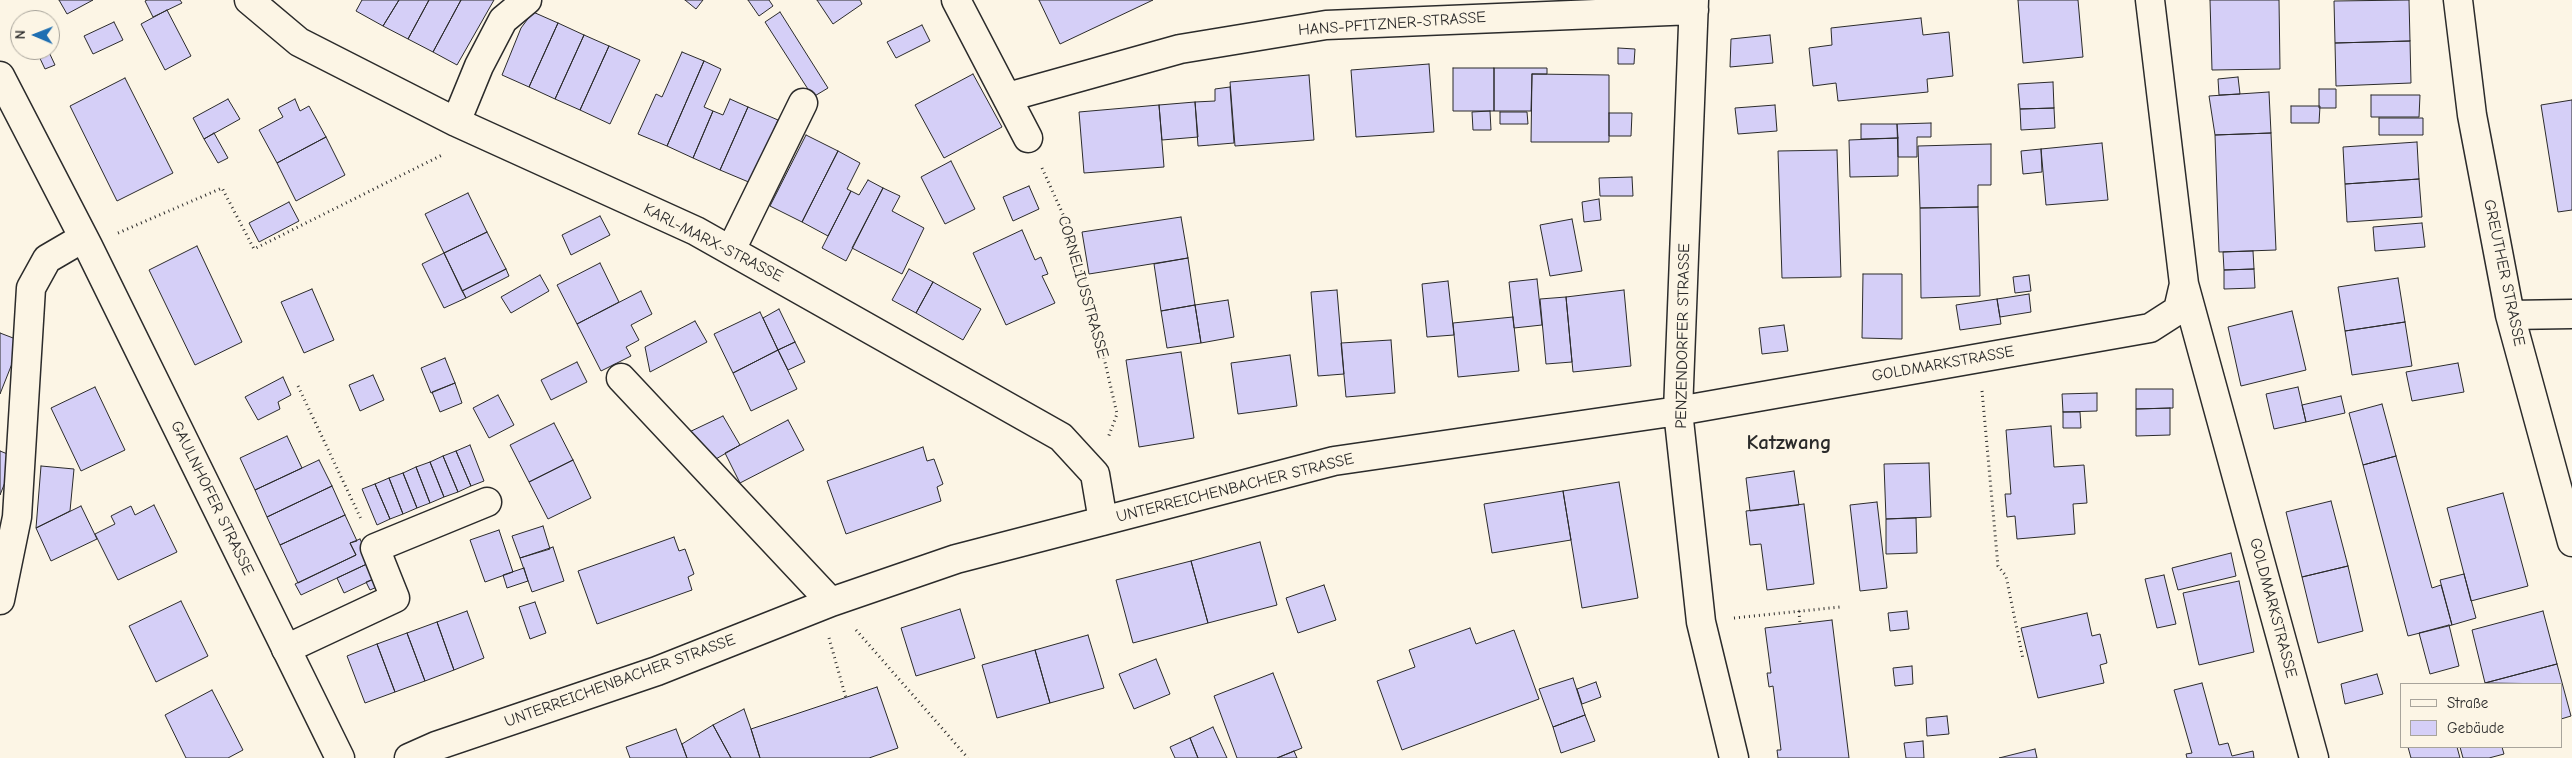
<!DOCTYPE html>
<html>
<head>
<meta charset="utf-8">
<style>
	body { margin:0 }
	#map { position:relative; width:2572px; height:758px; overflow:hidden; background:#fcf5e5; font-family:"Comic Neue",sans-serif }
	canvas { display:block }
	.legend { position:absolute; left:2400px; top:683px; width:162px; height:65px; box-sizing:border-box; background:#fcf5e5; border:1px solid #a8a49b; margin:0; padding:6px 9px; list-style:none; font-size:15px; color:#2b2b2b }
	.legend li { display:flex; align-items:center; gap:10px; height:25px }
	.legend b { width:25px; border:1px solid #a8a49b }
	.north { position:absolute; left:10px; top:10px; width:50px; height:50px; box-sizing:border-box; background:#fcf5e5; border:1px solid #a8a49b; border-radius:50%; rotate:271deg; font-size:14px; font-weight:700; line-height:20px; text-align:center; color:#2b2b2b }
	.north::after { content:''; display:block; margin:auto; width:18px; height:22px; background:#1f6fb2; clip-path:polygon(50% 0,100% 100%,50% 72%,0 100%) }
</style>
</head>
<body>
<div id="map">
<canvas width="2572" height="758"></canvas>
<ul class="legend">
<li><b style="height:6px;background:#fcf5e5"></b>Straße</li>
<li><b style="height:14px;background:#d5cff7"></b>Gebäude</li>
</ul>
<div class="north">N</div>
</div>
<script>
const ctx = document.querySelector('canvas').getContext('2d');
ctx.lineJoin = 'round';
function fill(path, color) { ctx.fillStyle = color; ctx.fill(path, 'evenodd'); }
const shape = rows => new Path2D(rows.map(r => 'M' + r).join(''));
function strokePath(path, color, width, dash) { ctx.strokeStyle = color; ctx.lineWidth = width; ctx.lineCap = dash ? 'butt' : 'round'; ctx.setLineDash(dash || []); ctx.stroke(path); }
function label(font, color, halo, rows, align = 'center') {
  ctx.font = font + ' "Comic Neue",sans-serif'; ctx.lineWidth = 4; ctx.setLineDash([]); ctx.textBaseline = 'middle'; ctx.strokeStyle = halo; ctx.fillStyle = color; for (const [text, x, y, turn = 0] of rows) {
    ctx.save(); ctx.translate(x, y); ctx.rotate((+turn || 0) * Math.PI / 180); ctx.textAlign = isNaN(turn) ? turn : align; if (halo) ctx.strokeText(text, 0, 0); ctx.fillText(text, 0, 0); ctx.restore();
  }
}
const building = shape([
	[59,0,93,0,67,14,59,0],
	[147,0,180,0,182,3,153,17,145,1,147,0],
	[362,0,399,0,383,26,356,11,362,0],
	[399,0,429,0,408,39,383,26,399,0],
	[429,0,461,0,433,52,408,39,429,0],
	[461,0,494,0,457,65,433,52,461,0],
	[685,0,703,0,696,9,685,0],
	[748,0,769,0,773,6,759,16,748,0],
	[817,0,860,0,862,4,833,24,817,0],
	[1039,0,1153,0,1060,44,1039,0],
	[2018,0,2078,0,2083,57,2023,63,2018,0],
	[2210,0,2279,0,2280,69,2212,70,2210,0],
	[2409,0,2410,41,2335,43,2334,1,2409,0],
	[167,10,191,56,165,70,141,24,167,10],
	[533,12,558,23,529,87,502,75,521,28,533,12],
	[780,12,828,88,813,97,765,22,780,12],
	[1921,18,1923,35,1949,32,1953,76,1927,79,1928,92,1838,101,1836,83,1813,86,1809,48,1832,45,1831,28,1921,18],
	[114,22,123,40,93,54,84,36,114,22],
	[558,23,584,35,555,99,529,87,558,23],
	[922,25,930,41,896,58,887,42,922,25],
	[584,35,609,46,580,110,555,99,584,35],
	[1770,35,1773,63,1730,67,1731,39,1770,35],
	[2410,41,2411,83,2336,86,2335,43,2410,41],
	[609,46,640,60,610,124,580,110,609,46],
	[1618,48,1635,49,1634,64,1618,64,1618,48],
	[36,50,48,50,55,65,45,69,36,50],
	[682,52,704,61,667,146,638,134,656,94,662,97,682,52],
	[704,61,721,69,704,107,713,111,693,158,667,146,704,61],
	[1429,64,1434,132,1356,137,1351,70,1429,64],
	[1453,68,1494,68,1494,111,1453,111,1453,68],
	[1494,68,1547,68,1547,74,1532,74,1531,111,1494,111,1494,68],
	[973,74,1002,127,944,158,915,105,973,74],
	[1532,74,1609,75,1609,142,1531,142,1532,74],
	[1309,75,1314,140,1235,146,1230,82,1309,75],
	[2238,77,2240,94,2219,95,2218,79,2238,77],
	[125,78,173,173,117,201,70,106,125,78],
	[2053,82,2054,108,2020,109,2018,84,2053,82],
	[1230,87,1234,143,1198,146,1195,102,1215,101,1215,89,1230,87],
	[2319,89,2336,89,2336,108,2319,108,2319,89],
	[2269,92,2271,133,2215,135,2209,96,2269,92],
	[2371,95,2420,95,2419,117,2371,117,2371,95],
	[228,99,240,119,204,139,193,118,228,99],
	[295,99,300,111,309,106,326,137,277,163,259,130,283,117,278,108,295,99],
	[730,99,748,107,720,170,693,158,713,111,723,115,730,99],
	[2572,100,2572,210,2558,212,2541,105,2572,100],
	[1195,102,1198,137,1162,140,1159,105,1195,102],
	[1159,105,1164,167,1084,173,1079,112,1159,105],
	[1775,105,1777,131,1738,134,1735,108,1775,105],
	[2291,106,2320,106,2319,123,2291,123,2291,106],
	[748,107,778,120,751,183,720,170,748,107],
	[2054,108,2055,128,2021,130,2020,109,2054,108],
	[1490,111,1491,130,1473,130,1472,112,1490,111],
	[1500,112,1527,112,1528,124,1500,124,1500,112],
	[1609,113,1632,113,1631,136,1609,136,1609,113],
	[2379,118,2423,118,2423,135,2379,135,2379,118],
	[1931,123,1931,137,1917,137,1917,157,1898,157,1897,124,1931,123],
	[1861,124,1897,124,1898,138,1861,139,1861,124],
	[214,133,228,158,218,163,204,139,214,133],
	[2271,133,2276,250,2219,252,2215,135,2271,133],
	[806,135,838,151,802,222,770,206,806,135],
	[326,137,345,175,296,201,277,163,326,137],
	[1898,138,1898,176,1850,177,1849,140,1898,138],
	[2417,142,2419,179,2345,184,2343,147,2417,142],
	[2102,143,2108,200,2046,205,2041,149,2102,143],
	[1991,144,1991,185,1978,185,1978,207,1920,208,1918,146,1991,144],
	[2041,149,2042,172,2023,174,2021,151,2041,149],
	[1837,150,1841,277,1782,278,1778,151,1837,150],
	[838,151,860,163,847,189,851,191,828,236,802,222,838,151],
	[951,161,975,209,945,224,921,177,951,161],
	[1632,177,1633,196,1600,196,1599,178,1632,177],
	[2419,179,2422,217,2347,222,2345,184,2419,179],
	[868,180,883,188,846,261,822,248,851,191,859,195,868,180],
	[1029,186,1039,209,1013,221,1003,197,1029,186],
	[883,188,900,196,892,211,924,228,902,274,852,248,883,188],
	[468,193,487,232,444,253,425,214,468,193],
	[1599,199,1601,220,1584,222,1582,202,1599,199],
	[289,202,299,221,259,242,249,223,289,202],
	[1978,207,1980,296,1921,298,1920,208,1978,207],
	[600,216,610,235,571,255,562,235,600,216],
	[1181,217,1188,258,1089,274,1082,232,1181,217],
	[1572,219,1582,271,1550,276,1540,225,1572,219],
	[2422,223,2425,247,2375,251,2373,227,2422,223],
	[1022,230,1035,260,1041,257,1048,274,1042,276,1055,303,1006,325,973,253,1022,230],
	[487,232,506,269,462,291,444,253,487,232],
	[197,246,242,342,195,365,149,270,197,246],
	[2253,251,2254,269,2224,270,2223,252,2253,251],
	[444,253,466,298,444,308,422,264,444,253],
	[1188,258,1195,305,1161,311,1154,264,1188,258],
	[600,263,619,302,577,324,557,285,600,263],
	[506,269,509,276,466,298,462,291,506,269],
	[909,269,933,282,916,313,892,300,909,269],
	[2254,269,2255,288,2224,289,2224,270,2254,269],
	[1863,274,1902,274,1902,339,1862,338,1863,274],
	[540,275,549,291,511,313,501,297,540,275],
	[2029,275,2031,291,2015,293,2013,277,2029,275],
	[2398,278,2405,322,2345,331,2338,287,2398,278],
	[1537,279,1542,325,1514,328,1509,282,1537,279],
	[1448,281,1454,335,1427,337,1422,284,1448,281],
	[933,282,981,309,963,340,916,313,933,282],
	[312,289,334,340,304,353,281,302,312,289],
	[1337,290,1344,374,1318,376,1311,292,1337,290],
	[1624,290,1631,366,1573,372,1566,297,1624,290],
	[641,291,652,314,631,325,639,340,626,347,631,356,601,371,577,324,641,291],
	[2029,294,2031,312,2000,317,1997,299,2029,294],
	[1566,297,1572,362,1546,364,1540,299,1566,297],
	[1997,299,2001,324,1960,330,1956,305,1997,299],
	[1228,300,1234,337,1201,343,1195,305,1228,300],
	[1195,305,1201,343,1167,348,1161,311,1195,305],
	[779,309,795,342,778,350,763,318,779,309],
	[2292,311,2306,370,2241,386,2228,327,2292,311],
	[760,312,778,350,733,373,714,334,760,312],
	[1513,317,1519,371,1458,377,1453,323,1513,317],
	[695,321,707,342,650,372,645,347,695,321],
	[2405,322,2412,366,2352,375,2345,331,2405,322],
	[1784,325,1788,351,1762,354,1759,328,1784,325],
	[0,333,21,341,0,394,0,333],
	[1391,340,1395,393,1346,397,1341,343,1391,340],
	[795,342,805,362,788,370,778,350,795,342],
	[778,350,797,389,751,411,733,373,778,350],
	[1181,352,1194,438,1139,447,1126,360,1181,352],
	[1290,355,1297,406,1238,414,1231,363,1290,355],
	[445,358,455,383,431,393,421,368,445,358],
	[577,362,587,382,551,400,541,380,577,362],
	[2458,363,2464,392,2412,401,2406,372,2458,363],
	[373,375,384,400,360,411,349,385,373,375],
	[283,377,291,395,278,402,280,409,258,420,245,397,283,377],
	[455,383,462,403,440,412,432,392,455,383],
	[95,387,125,450,81,471,51,408,95,387],
	[2298,387,2306,422,2274,429,2266,394,2298,387],
	[2136,389,2173,389,2173,408,2136,409,2136,389],
	[2097,393,2097,411,2063,412,2062,394,2097,393],
	[498,395,514,425,489,438,473,408,498,395],
	[2341,396,2345,413,2306,422,2302,405,2341,396],
	[2382,404,2396,456,2363,465,2349,413,2382,404],
	[2170,408,2170,435,2136,436,2136,409,2170,408],
	[2063,412,2080,412,2081,428,2063,428,2063,412],
	[723,416,740,445,709,463,685,434,723,416],
	[788,420,804,450,740,483,725,453,788,420],
	[554,423,573,460,529,482,510,445,554,423],
	[2051,426,2054,467,2084,465,2087,503,2073,504,2075,534,2017,539,2015,516,2007,517,2005,494,2011,494,2006,430,2051,426],
	[287,436,302,468,255,490,240,458,287,436],
	[470,445,484,481,471,486,456,451,470,445],
	[923,447,927,461,934,459,943,484,937,487,941,501,846,534,827,481,923,447],
	[0,451,15,457,0,495,0,451],
	[456,451,471,486,458,492,443,456,456,451],
	[443,456,458,492,444,497,430,462,443,456],
	[2396,456,2432,588,2441,585,2452,625,2408,636,2363,465,2396,456],
	[319,460,332,486,267,517,255,490,319,460],
	[573,460,591,498,548,519,529,482,573,460],
	[430,462,444,497,430,503,416,467,430,462],
	[1929,463,1931,517,1886,519,1884,464,1929,463],
	[41,466,74,469,70,511,36,528,41,466],
	[416,467,430,503,417,508,403,473,416,467],
	[1794,471,1799,505,1750,511,1746,478,1794,471],
	[403,473,417,508,403,514,389,478,403,473],
	[389,478,403,514,390,519,375,484,389,478],
	[1619,482,1638,598,1582,608,1563,491,1619,482],
	[375,484,390,519,377,525,362,489,375,484],
	[332,486,345,515,280,545,267,517,332,486],
	[1563,491,1571,540,1492,553,1484,504,1563,491],
	[2503,493,2528,586,2471,601,2447,508,2503,493],
	[2331,501,2348,566,2302,577,2286,512,2331,501],
	[1877,502,1887,588,1860,591,1850,505,1877,502],
	[1804,504,1814,584,1767,590,1761,544,1750,545,1746,511,1804,504],
	[154,505,177,552,118,580,95,534,115,524,111,516,131,506,135,515,154,505],
	[81,506,97,539,51,561,36,528,81,506],
	[345,515,357,541,350,543,356,555,298,583,280,545,345,515],
	[1916,518,1917,553,1886,554,1886,519,1916,518],
	[543,526,550,549,520,558,512,536,543,526],
	[499,530,513,572,485,582,470,540,499,530],
	[674,537,679,551,685,549,694,574,688,577,692,590,597,624,578,571,674,537],
	[360,539,371,562,301,595,295,584,356,555,350,543,360,539],
	[1260,542,1277,605,1208,623,1191,561,1260,542],
	[553,547,564,581,532,592,520,558,553,547],
	[2231,553,2236,576,2178,590,2172,568,2231,553],
	[1191,561,1208,623,1133,643,1116,580,1191,561],
	[369,563,376,578,344,593,337,578,369,563],
	[2348,566,2363,631,2318,643,2302,577,2348,566],
	[524,568,528,581,507,588,503,575,524,568],
	[2464,574,2476,618,2452,625,2440,580,2464,574],
	[2164,575,2176,624,2157,628,2145,579,2164,575],
	[376,578,379,586,370,590,366,582,376,578],
	[2239,581,2254,652,2199,665,2183,593,2239,581],
	[1324,585,1336,620,1298,633,1286,598,1324,585],
	[181,601,208,656,156,682,129,626,181,601],
	[535,602,546,633,530,639,519,607,535,602],
	[960,609,975,658,916,676,901,628,960,609],
	[467,611,484,658,454,670,437,622,467,611],
	[1907,611,1909,629,1890,631,1888,613,1907,611],
	[2543,611,2557,664,2485,683,2472,630,2543,611],
	[2087,613,2092,636,2100,634,2107,663,2100,665,2104,683,2038,698,2021,628,2087,613],
	[1832,620,1849,758,1778,758,1777,750,1781,750,1773,686,1769,687,1767,673,1771,673,1765,628,1832,620],
	[437,622,454,670,425,681,407,633,437,622],
	[2449,625,2459,666,2430,674,2419,633,2449,625],
	[1470,628,1476,644,1514,630,1539,699,1402,750,1377,681,1415,667,1409,650,1470,628],
	[407,633,425,681,395,692,377,644,407,633],
	[1088,635,1104,688,1050,703,1035,650,1088,635],
	[377,644,395,692,365,703,347,656,377,644],
	[1035,650,1050,703,997,718,982,665,1035,650],
	[1156,659,1170,694,1134,709,1119,674,1156,659],
	[2557,664,2571,716,2561,719,2561,684,2485,683,2557,664],
	[1912,666,1913,684,1895,686,1893,668,1912,666],
	[1273,673,1302,748,1277,758,1237,758,1214,696,1273,673],
	[2377,674,2383,694,2345,704,2341,684,2377,674],
	[1573,678,1585,715,1553,727,1539,689,1573,678],
	[1596,682,1601,697,1582,704,1577,689,1596,682],
	[2202,683,2219,745,2228,743,2232,756,2253,751,2254,758,2187,758,2186,754,2192,753,2174,690,2202,683],
	[877,687,898,748,869,758,760,758,751,729,877,687],
	[212,690,243,750,228,758,186,758,165,715,212,690],
	[744,709,751,729,760,758,731,758,713,725,744,709],
	[1585,715,1595,741,1561,753,1553,727,1585,715],
	[1947,716,1949,734,1927,736,1926,718,1947,716],
	[713,725,731,758,687,758,682,744,713,725],
	[1213,727,1227,758,1198,758,1190,738,1213,727],
	[676,729,687,758,630,758,626,747,676,729],
	[1190,738,1198,758,1175,758,1170,747,1190,738],
	[1923,741,1924,758,1906,758,1904,743,1923,741],
	[2408,747,2457,747,2460,758,2411,758,2408,747],
	[2460,747,2502,747,2504,754,2489,758,2463,758,2460,747],
	[2035,749,2037,758,1999,758,2035,749],
	[1294,751,1297,758,1277,758,1294,751]
]);
fill(building, '#d5cff7');
strokePath(building, '#2b2b2b', 1);
const minor = shape([
	[249,0,299,42,456,122,696,231,1061,437,1095,474,1103,521],
	[956,0,1028,138],
	[1694,0,1678,411,1701,622,1734,758],
	[2458,0,2472,115,2510,315,2572,542],
	[1008,97,1180,49,1326,25,1694,10],
	[456,122,479,66,503,20,527,0],
	[731,250,803,103],
	[2184,284,2314,758],
	[2510,315,2572,314],
	[621,378,831,602],
	[0,600,17,517,31,288,47,259,83,238],
	[286,649,395,598,375,548,487,502],
	[409,758,436,746,657,671,831,602,956,559,1334,461,1678,411,2150,328,2178,310,2184,284,2150,0]
]);
const major = shape([
	[0,76,88,246,340,758]
]);
strokePath(minor, '#2b2b2b', 31);
strokePath(major, '#2b2b2b', 31);
strokePath(shape([
	[1042,168,1071,232,1095,319,1117,414,1108,438],
	[118,233,222,188,254,249,442,155],
	[298,386,361,519],
	[1982,391,1998,566,2006,576,2023,659],
	[1799,611,1800,624],
	[1734,618,1840,607],
	[856,630,968,758],
	[829,638,846,698]
]), '#2b2b2b', 3, [1, 4]);
strokePath(minor, '#fcf5e5', 28);
strokePath(major, '#fcf5e5', 28);
label('16px', '#2b2b2b', '#fcf5e5', [
	["HANS-PFITZNER-STRASSE",1392,24,-4],
	["KARL-MARX-STRASSE",713,243,27],
	["GREUTHER STRASSE",2504,273,78],
	["CORNELIUSSTRASSE",1083,287,74],
	["PENZENDORFER STRASSE",1683,336,-89],
	["GOLDMARKSTRASSE",1943,364,-10],
	["UNTERREICHENBACHER STRASSE",1235,488,-14],
	["GAULNHOFER STRASSE",212,498,64],
	["GOLDMARKSTRASSE",2273,608,75],
	["UNTERREICHENBACHER STRASSE",620,681,-20]
]);
label('bold 21px', '#2b2b2b', '#fcf5e5', [
	["Katzwang",1789,443]
]);
</script>
</body>
</html>
